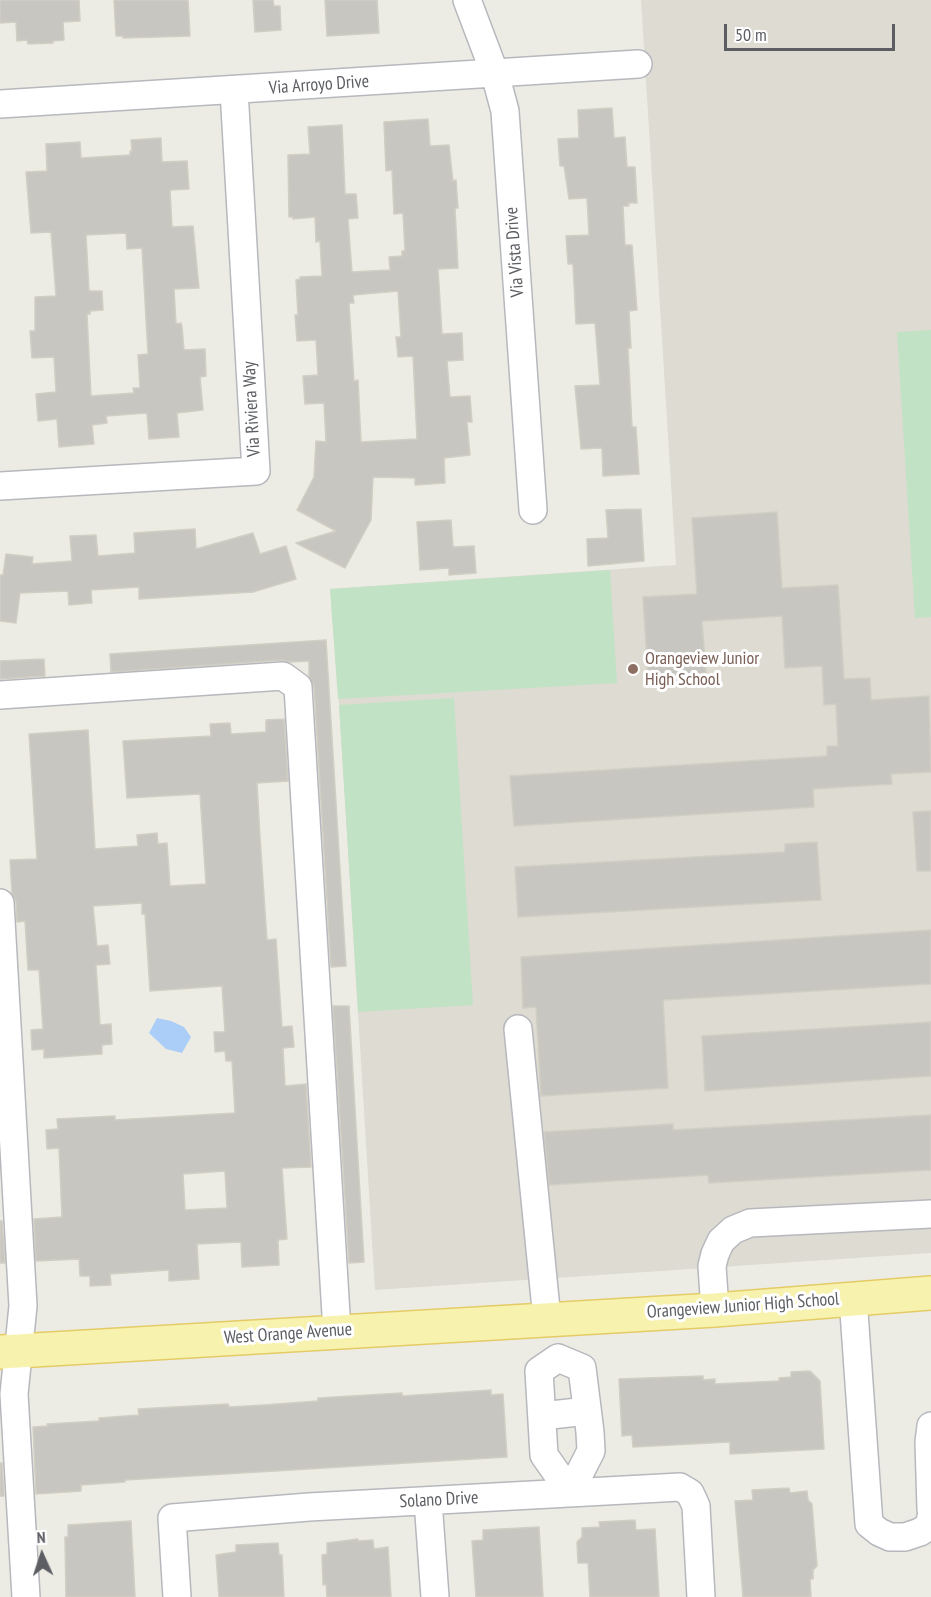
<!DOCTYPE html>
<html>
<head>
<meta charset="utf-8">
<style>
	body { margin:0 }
	#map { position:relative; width:931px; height:1597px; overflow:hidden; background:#edece4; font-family:"PT Sans Narrow",sans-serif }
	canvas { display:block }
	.north { position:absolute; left:12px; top:1525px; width:60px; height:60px; -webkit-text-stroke:4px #fff; paint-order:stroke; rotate:357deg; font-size:16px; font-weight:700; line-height:24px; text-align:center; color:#5c5e63 }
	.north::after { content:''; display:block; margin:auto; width:21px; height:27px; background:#5c5e63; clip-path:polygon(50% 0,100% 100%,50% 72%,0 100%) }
	.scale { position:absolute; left:724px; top:24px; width:171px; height:27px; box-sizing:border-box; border:3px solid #5c5e63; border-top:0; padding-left:8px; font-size:18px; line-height:21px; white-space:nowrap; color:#5c5e63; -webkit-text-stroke:4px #fff; paint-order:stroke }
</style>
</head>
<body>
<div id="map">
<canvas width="931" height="1597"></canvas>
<div class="north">N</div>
<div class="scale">50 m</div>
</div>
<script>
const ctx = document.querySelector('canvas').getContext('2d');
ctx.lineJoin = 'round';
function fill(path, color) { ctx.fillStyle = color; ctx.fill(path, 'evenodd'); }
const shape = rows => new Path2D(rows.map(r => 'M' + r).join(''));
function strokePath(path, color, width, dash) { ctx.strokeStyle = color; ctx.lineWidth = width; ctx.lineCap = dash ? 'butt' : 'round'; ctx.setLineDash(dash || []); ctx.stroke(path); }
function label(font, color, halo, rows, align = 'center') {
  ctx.font = font + ' "PT Sans Narrow",sans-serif'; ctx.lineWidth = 6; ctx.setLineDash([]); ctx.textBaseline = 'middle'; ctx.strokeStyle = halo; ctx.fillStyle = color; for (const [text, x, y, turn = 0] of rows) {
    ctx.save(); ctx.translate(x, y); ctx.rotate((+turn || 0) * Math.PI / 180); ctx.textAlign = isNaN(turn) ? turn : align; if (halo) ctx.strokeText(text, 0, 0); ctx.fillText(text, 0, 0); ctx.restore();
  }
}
fill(shape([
	[641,0,931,0,931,1253,375,1290,339,705,330,589,676,565]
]), '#dddbd2');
fill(shape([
	[931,330,931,617,915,618,897,332],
	[610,570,617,683,338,699,330,589],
	[454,698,473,1005,358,1012,339,705]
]), '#c2e2c5');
fill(shape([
	[157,1018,171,1021,184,1027,191,1037,182,1053,166,1049,149,1033]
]), '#aacef7');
const building = shape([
	[0,0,79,0,80,21,63,22,64,40,53,41,53,43,28,44,27,40,17,41,16,22,0,23,0,0],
	[114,0,188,0,190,36,123,38,123,36,116,36,114,0],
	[253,0,273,0,274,6,280,6,281,30,255,32,253,0],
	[325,0,377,0,379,33,327,36,325,0],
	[612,108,614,138,625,137,627,167,635,167,637,203,628,203,629,206,623,206,625,245,632,245,637,310,629,311,631,348,628,348,632,427,636,427,639,474,603,476,602,448,581,449,575,386,600,385,595,323,576,324,573,264,568,264,566,236,589,235,587,198,569,199,564,166,560,166,558,139,579,138,578,110,612,108],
	[428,119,430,146,449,145,453,181,456,180,458,208,455,208,458,268,438,269,442,334,462,333,463,360,447,361,450,397,470,396,472,422,467,422,470,455,444,458,445,483,415,485,415,478,373,477,371,520,345,568,296,543,336,531,297,510,314,477,316,441,326,442,324,403,305,404,303,376,318,375,316,340,297,341,295,315,298,315,296,280,300,279,300,277,322,276,320,241,316,242,315,217,293,219,293,217,289,217,288,155,310,154,308,127,342,125,345,194,356,194,358,218,348,219,352,272,390,270,389,257,402,256,402,251,405,251,403,213,394,214,392,170,386,171,384,122,428,119],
	[398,291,401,337,396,337,398,357,413,356,417,439,361,442,358,380,354,381,349,303,354,303,353,295,398,291],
	[161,138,162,162,187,161,189,189,170,190,172,227,193,226,199,288,174,289,176,324,181,323,182,327,184,350,205,349,206,376,200,377,203,410,177,413,179,437,149,439,147,413,106,416,107,423,92,425,94,444,59,447,57,419,38,421,36,394,56,392,54,357,32,358,30,331,35,331,35,297,56,296,51,232,31,233,26,172,47,171,46,144,80,142,81,158,130,155,130,151,132,151,131,140,161,138],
	[126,233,127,249,142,248,148,354,138,355,140,388,133,388,134,393,91,396,87,314,90,314,90,311,103,310,102,291,89,291,86,235,126,233],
	[641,509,644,561,588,566,587,539,608,538,606,510,641,509],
	[777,512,782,588,838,585,844,679,870,678,871,700,929,696,931,772,891,774,892,784,813,789,814,807,514,826,510,776,827,756,827,746,838,746,836,704,824,705,822,666,785,668,782,616,702,621,706,673,648,677,643,597,697,594,692,518,777,512],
	[451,520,453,547,474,546,476,573,449,575,449,568,420,570,417,522,451,520],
	[195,529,196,549,253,533,260,554,286,546,296,579,253,592,139,599,139,587,91,590,92,603,69,605,68,591,20,593,16,623,0,621,0,575,3,575,6,554,33,557,32,564,72,561,70,536,96,535,98,556,135,553,134,533,195,529],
	[326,640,346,966,331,967,314,686,309,677,309,661,290,662,282,660,111,672,110,654,326,640],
	[44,659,45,676,0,679,0,661,44,659],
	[284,719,288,781,257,783,260,837,267,940,276,939,282,1027,292,1026,294,1047,283,1048,285,1086,306,1084,311,1167,282,1168,287,1239,278,1240,279,1265,242,1267,241,1242,197,1244,199,1279,169,1281,169,1270,110,1274,111,1285,90,1286,90,1276,80,1276,79,1259,36,1261,34,1219,62,1217,59,1148,47,1149,46,1130,58,1129,57,1119,115,1116,115,1120,235,1113,232,1061,226,1061,225,1051,215,1052,214,1032,225,1032,222,986,150,991,145,914,142,914,142,903,93,906,97,946,108,945,110,964,96,965,100,1025,111,1024,112,1044,102,1045,102,1054,44,1058,44,1049,32,1050,31,1030,43,1029,39,970,28,970,25,921,17,922,16,902,12,893,10,860,37,859,29,734,88,730,95,849,138,846,137,835,157,833,158,844,167,843,170,886,206,884,200,794,127,798,123,741,211,736,210,724,230,723,231,734,266,732,266,720,284,719],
	[225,1171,227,1208,185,1210,183,1174,225,1171],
	[931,811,931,871,917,871,913,812,931,811],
	[817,842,821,900,518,917,515,867,785,852,785,844,817,842],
	[931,930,931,984,663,1000,668,1088,541,1096,536,1007,523,1008,521,957,931,930],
	[333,1006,349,1006,364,1262,349,1263,333,1006],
	[931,1022,931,1076,705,1091,702,1036,931,1022],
	[931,1115,931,1170,709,1183,708,1175,549,1185,544,1132,673,1124,673,1130,931,1115],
	[0,1221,2,1221,5,1263,0,1263,0,1221],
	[810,1371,820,1381,824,1449,730,1454,730,1442,633,1447,632,1435,622,1436,619,1379,703,1376,703,1380,715,1379,715,1384,779,1381,779,1378,791,1377,791,1372,810,1371],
	[491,1390,491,1395,503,1394,507,1457,125,1480,125,1482,81,1485,81,1491,36,1494,33,1427,48,1426,47,1424,99,1421,99,1418,139,1415,138,1409,228,1404,229,1407,264,1405,318,1401,318,1398,402,1393,402,1396,491,1390],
	[0,1463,2,1463,4,1496,0,1496,0,1463],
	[789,1488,790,1493,807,1491,808,1500,812,1504,817,1566,813,1570,813,1579,810,1579,811,1597,743,1597,735,1501,753,1500,752,1490,789,1488],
	[635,1520,636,1530,655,1529,659,1597,590,1597,588,1563,578,1563,577,1542,582,1537,582,1528,600,1527,599,1522,635,1520],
	[131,1521,135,1597,66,1597,65,1537,68,1537,68,1525,131,1521],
	[539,1527,543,1597,476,1597,472,1541,483,1540,483,1530,539,1527],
	[358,1539,358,1541,373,1540,374,1549,388,1547,391,1597,327,1597,326,1584,323,1585,322,1555,327,1554,327,1543,358,1539],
	[278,1543,279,1555,282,1555,284,1597,219,1597,216,1555,236,1552,236,1545,278,1543]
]);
fill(building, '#c8c6c0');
strokePath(building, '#d1cec3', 1.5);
const minor = shape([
	[467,0,495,74,505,111,533,510],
	[0,104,638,64],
	[0,486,256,471,234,90],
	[0,695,283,676,298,687,337,1331],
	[0,903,23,1306,14,1394,26,1597],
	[518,1029,547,1319],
	[853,1298,869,1524,879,1532,890,1537,905,1537,920,1532,929,1526,931,1517],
	[715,1310,712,1266,715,1254,721,1241,733,1230,750,1223,931,1214],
	[558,1358,582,1368,590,1432,591,1451,570,1492],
	[558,1358,539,1371,544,1455,570,1492],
	[542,1416,587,1411],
	[931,1426,929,1442,931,1509],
	[428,1501,435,1597],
	[177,1597,172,1518,309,1507,680,1487,690,1493,696,1506,701,1597]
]);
const major = shape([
	[0,1352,715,1310,931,1293]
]);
strokePath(minor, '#b6b8bd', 30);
strokePath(major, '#e4cb66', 36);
strokePath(minor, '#fff', 27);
strokePath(major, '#f7f2ae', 33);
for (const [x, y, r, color] of [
	[633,669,6,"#8d6e63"]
]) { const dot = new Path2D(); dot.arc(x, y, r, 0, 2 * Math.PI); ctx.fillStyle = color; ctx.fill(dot); strokePath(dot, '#fff', 2); }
label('18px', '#5c5e63', '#fff', [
	["Via Arroyo Drive",319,85,-4],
	["Via Vista Drive",515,252,-94],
	["Via Riviera Way",252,409,-93],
	["Orangeview Junior High School",743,1306,-4],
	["West Orange Avenue",288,1334,-4],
	["Solano Drive",439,1500,-3]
]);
label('18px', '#785e54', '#fff', [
	["Orangeview Junior",645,659],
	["High School",645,680]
], 'left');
</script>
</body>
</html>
